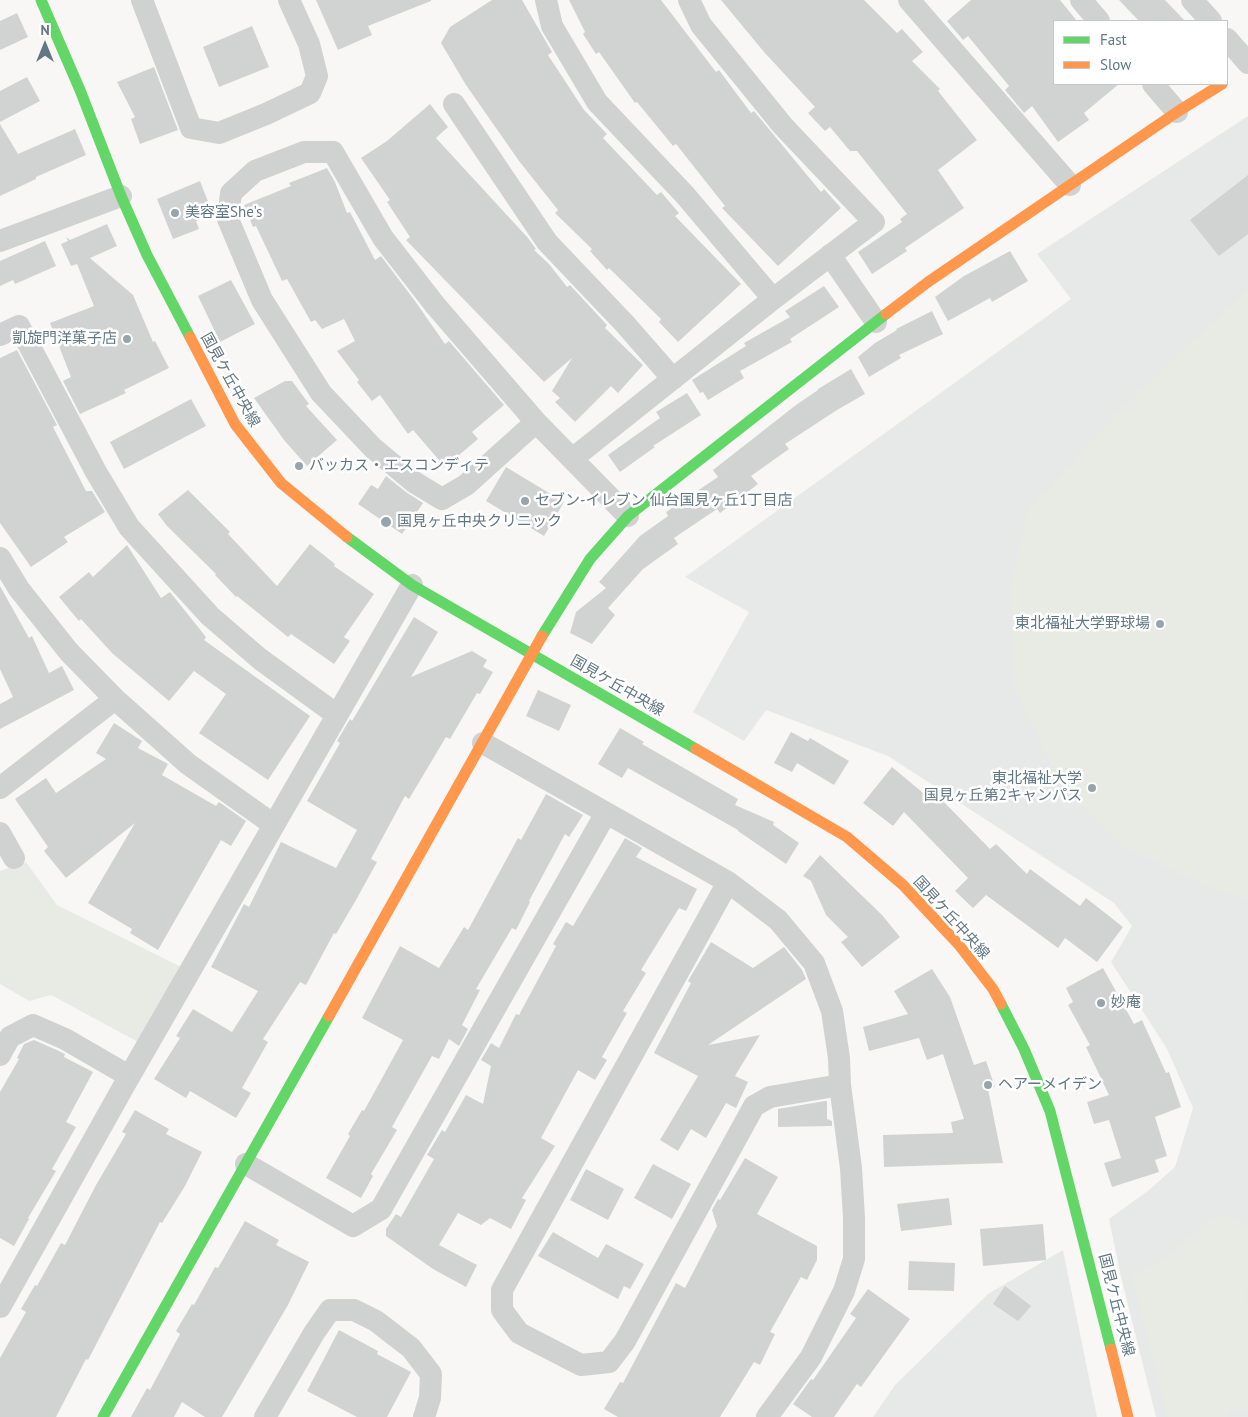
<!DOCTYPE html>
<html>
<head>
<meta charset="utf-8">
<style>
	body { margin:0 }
	#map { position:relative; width:1248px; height:1417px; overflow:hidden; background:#f8f7f6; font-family:"PT Sans",sans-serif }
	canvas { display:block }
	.legend { position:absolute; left:1053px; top:20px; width:175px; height:65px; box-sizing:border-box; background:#fff; border:1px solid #c0c9cd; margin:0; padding:6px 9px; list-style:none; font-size:15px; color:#617883 }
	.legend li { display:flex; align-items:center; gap:10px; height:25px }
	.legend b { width:25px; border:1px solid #c0c9cd }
	.north { position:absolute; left:20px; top:20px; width:50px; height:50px; -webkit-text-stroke:4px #fff; paint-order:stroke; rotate:0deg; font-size:14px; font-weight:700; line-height:20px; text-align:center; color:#617883 }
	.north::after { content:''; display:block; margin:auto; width:18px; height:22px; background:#617883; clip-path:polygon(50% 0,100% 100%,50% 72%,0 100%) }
</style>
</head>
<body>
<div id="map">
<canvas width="1248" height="1417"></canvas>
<ul class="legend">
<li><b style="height:6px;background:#63d668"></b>Fast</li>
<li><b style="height:6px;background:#ff974d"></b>Slow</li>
</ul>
<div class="north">N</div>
</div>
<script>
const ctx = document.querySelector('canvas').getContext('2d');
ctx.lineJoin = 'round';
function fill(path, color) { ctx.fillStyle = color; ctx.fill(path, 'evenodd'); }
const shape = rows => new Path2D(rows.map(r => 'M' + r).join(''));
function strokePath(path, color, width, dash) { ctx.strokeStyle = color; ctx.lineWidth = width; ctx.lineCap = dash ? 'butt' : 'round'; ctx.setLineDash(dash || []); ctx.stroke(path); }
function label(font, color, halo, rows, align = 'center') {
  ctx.font = font + ' "PT Sans","Noto Sans JP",sans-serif'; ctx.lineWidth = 5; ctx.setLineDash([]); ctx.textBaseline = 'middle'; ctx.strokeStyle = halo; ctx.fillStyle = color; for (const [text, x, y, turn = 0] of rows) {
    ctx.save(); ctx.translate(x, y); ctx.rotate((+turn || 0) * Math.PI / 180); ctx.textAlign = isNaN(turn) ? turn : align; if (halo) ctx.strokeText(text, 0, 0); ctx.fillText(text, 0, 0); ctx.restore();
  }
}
fill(shape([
	[1248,116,1248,1417,1156,1417,1121,1277,1109,1219,1149,1190,1175,1167,1193,1108,1167,1049,1111,962,1132,926,1114,903,888,756,766,710,744,741,693,712,749,612,685,577,1071,299,1037,254],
	[1063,1250,1097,1417,873,1417,895,1385,988,1294]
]), '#e7e9e9');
fill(shape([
	[1248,288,1248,899,1206,886,1121,845,1060,784,1014,687,1011,585,1028,509,1123,406],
	[26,862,57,905,181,967,138,1042,51,995,29,1001,0,984,0,871],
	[1214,1216,1230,1216,1248,1225,1248,1273,1245,1302,1248,1303,1248,1410,1227,1411,1226,1417,1167,1417,1132,1276,1162,1260,1187,1238]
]), '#e8ebe4');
fill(shape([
	[316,0,431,0,431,1,368,26,372,35,338,50],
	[492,0,522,0,552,52,548,55,584,110,607,134,603,138,657,195,661,192,679,213,675,216,741,284,678,342,659,322,661,319,609,268,607,270,590,251,592,249,555,213,558,210,519,161,466,85,441,43,450,27],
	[569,0,661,0,716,72,719,70,751,113,754,111,821,192,824,189,841,208,778,266,722,208,725,206,676,144,673,146,637,102,635,103,599,52,596,54,583,34,585,32],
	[721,0,864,0,897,33,902,29,923,52,912,61,940,89,938,91,977,140,938,170,964,208,905,248,907,251,872,274,858,252,902,222,900,219,907,214,857,151,850,151,830,127,825,131,808,113,815,107,764,52],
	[971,0,1060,0,1077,21,1054,21,1054,84,1119,84,1084,113,1089,120,1058,142,1032,106,1024,113,1005,90,1009,86,968,36,963,40,947,21],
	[1119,0,1165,0,1185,21,1139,21],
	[17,13,28,37,0,50,0,21],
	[252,26,269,67,219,87,203,47],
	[154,67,178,130,140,144,131,119,135,117,117,82],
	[27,77,40,101,0,122,0,91],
	[430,104,448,127,436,138,528,238,536,249,534,250,549,264,567,287,570,285,607,325,605,328,643,365,618,393,611,386,575,422,555,402,560,398,552,391,572,358,544,382,406,240,410,237,387,202,390,200,361,158,387,141],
	[0,124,18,154,75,129,86,155,36,177,36,179,0,196],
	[327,168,335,182,347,213,350,212,375,260,381,256,415,301,445,344,449,341,504,405,472,432,478,439,445,467,413,430,408,434,380,395,372,401,357,382,359,380,337,351,355,341,344,319,322,329,315,320,311,322,287,279,282,281,256,226,253,227,244,205,291,186,289,183],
	[1248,175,1248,234,1219,256,1190,220],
	[200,181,213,214,196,221,199,229,173,239,157,199],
	[107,224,117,246,90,258,133,295,153,342,155,341,169,368,124,390,126,393,80,414,63,381,71,377,50,323,94,306,77,264,71,266,61,244,68,241,66,237,70,240],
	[45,241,56,266,15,284,13,280,0,286,0,261],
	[1010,251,1028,281,992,302,990,298,948,321,935,297,964,276],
	[231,280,255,324,220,342,198,296],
	[824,286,839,307,790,339,792,342,740,371,744,378,708,400,703,392,700,393,692,380,746,346,744,343,790,317,785,311],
	[932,311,943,334,899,355,901,358,869,377,858,357,875,343,897,330,896,329],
	[17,350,57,425,53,427,86,491,92,491,105,512,64,537,68,542,31,567,0,523,0,358],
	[851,369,865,394,837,410,785,444,789,449,751,476,758,484,720,513,717,509,674,538,678,544,643,569,608,608,615,615,592,644,570,633,576,612,606,588,599,582,640,536,668,516,666,512,718,477,713,470,796,405,818,390,818,389],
	[285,381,292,381,309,404,306,406,337,440,307,466,284,440,254,398],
	[687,393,701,415,653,446,655,447,620,472,608,455,660,418,656,412],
	[191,399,206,426,124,469,110,442],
	[506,467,564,502,544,536,486,501],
	[386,476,406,492,423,503,402,534,358,504,371,485,378,489],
	[188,490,230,532,228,534,277,586,310,544,335,564,334,566,374,594,344,637,350,641,334,664,291,634,288,637,237,596,236,597,215,575,216,574,167,526,158,514],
	[127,545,161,598,170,592,206,637,204,640,310,716,268,780,199,733,226,694,194,671,169,701,112,653,81,619,79,621,59,597,89,572,93,577],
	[0,586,29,638,32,636,49,673,62,666,74,690,0,729,0,704,13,697,0,669],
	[414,617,438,632,411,677,472,651,487,660,483,667,493,672,480,694,477,693,450,739,446,737,409,799,405,796,371,859,377,862,356,900,336,934,334,933,306,985,300,982,263,1039,268,1042,242,1088,251,1093,236,1118,190,1091,186,1098,154,1079,180,1038,176,1036,193,1009,232,1032,258,991,211,967,244,904,249,907,281,842,336,868,357,830,307,801,340,743,337,741,350,719,352,721],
	[538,690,571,705,559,731,526,716],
	[114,723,142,741,138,748,168,764,162,775,216,806,219,802,246,821,231,846,221,840,158,950,130,933,132,929,88,903,135,823,66,878,44,851,48,847,15,799,46,778,56,793,106,759,96,753],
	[620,728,644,742,642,744,738,799,735,805,774,822,773,825,799,843,786,864,738,831,738,830,628,768,622,778,598,764],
	[791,732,808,741,810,738,849,761,834,785,797,763,792,772,774,763],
	[892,767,934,802,939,797,990,849,996,844,1027,874,1030,869,1080,906,1086,898,1123,927,1097,962,1065,938,1058,948,986,895,973,908,955,891,968,878,904,812,893,826,863,803],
	[546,794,583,815,569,837,565,834,529,901,530,902,516,930,512,928,476,989,480,990,462,1025,468,1029,459,1046,449,1039,439,1059,432,1056,392,1127,397,1130,371,1174,373,1176,361,1198,326,1178,350,1136,348,1134,362,1110,364,1111,403,1040,362,1018,400,946,439,968,464,927,468,930,518,838,521,840],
	[625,838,642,848,636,857,697,889,686,911,679,908,641,970,646,973,623,1011,627,1013,602,1057,607,1060,595,1080,578,1070,541,1138,555,1146,522,1198,526,1200,511,1229,490,1218,481,1225,458,1213,439,1245,477,1265,466,1287,433,1269,386,1236,386,1229,396,1214,401,1217,434,1159,427,1155,442,1130,445,1132,466,1095,483,1104,491,1066,481,1060,491,1043,499,1048,516,1014,519,1015,556,946,553,944,566,922,573,926],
	[820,855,882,915,900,937,862,967,841,942,848,937,826,915,811,881,803,876],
	[711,942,753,968,784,947,802,970,806,979,708,1045,760,1035,735,1076,748,1082,736,1108,726,1103,706,1138,691,1129,678,1151,660,1140,698,1076,654,1053,691,983,688,981],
	[1103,968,1134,1024,1142,1020,1166,1073,1169,1072,1181,1107,1155,1117,1167,1156,1155,1160,1159,1172,1112,1187,1104,1163,1121,1158,1109,1120,1094,1124,1087,1102,1109,1095,1086,1047,1090,1045,1068,1005,1073,1002,1066,988],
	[932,969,950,997,974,1065,986,1061,995,1087,988,1089,1003,1163,884,1167,883,1135,953,1133,951,1122,964,1119,943,1054,927,1060,919,1038,869,1051,863,1027,908,1014,894,991],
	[34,1040,59,1051,65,1054,64,1057,93,1072,66,1122,76,1127,52,1169,56,1171,28,1218,29,1219,14,1246,0,1238,0,1092,19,1059,17,1058,24,1044],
	[825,1101,827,1101,827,1119,832,1121,832,1126,778,1127,778,1109],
	[135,1110,169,1129,166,1134,202,1152,185,1186,162,1223,160,1222,88,1360,86,1359,56,1417,0,1417,0,1358,26,1312,21,1309,35,1285,37,1286,61,1243,65,1245,96,1185,126,1134,122,1132],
	[745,1158,778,1177,757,1214,817,1246,817,1260,807,1280,801,1277,770,1332,775,1334,760,1365,754,1362,720,1417,618,1417,604,1409,620,1382,623,1383,676,1283,685,1288,717,1226,712,1210,718,1199,720,1200],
	[653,1164,691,1184,672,1219,634,1198],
	[586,1169,624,1189,608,1220,570,1200],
	[949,1198,952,1225,901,1231,897,1204],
	[245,1221,279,1240,276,1245,309,1262,288,1305,222,1417,205,1417,182,1402,174,1417,131,1417,147,1388,150,1390,180,1334,176,1331,192,1304,194,1305,215,1267,218,1268],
	[1043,1224,1046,1260,983,1266,980,1229],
	[553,1232,598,1258,606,1244,644,1264,630,1289,624,1286,618,1299,538,1256],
	[909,1261,955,1263,954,1291,908,1290],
	[1005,1286,1031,1306,1018,1321,993,1304],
	[868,1289,910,1319,861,1387,857,1384,834,1417,812,1417,793,1404,811,1379,813,1380,856,1318,850,1314],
	[339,1330,378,1351,377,1354,411,1372,387,1417,357,1417,307,1391]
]), '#d1d3d3');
strokePath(shape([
	[142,0,191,128,219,133,266,114,310,93,317,76,309,44,289,0],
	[546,0,552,26,597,102,685,195,773,299],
	[909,0,1070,185],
	[1081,0,1099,21],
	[1192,0,1211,21],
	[1227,39,1248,63],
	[1153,84,1177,112],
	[454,104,547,242,625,324,673,379],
	[0,241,121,196],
	[830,255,876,322],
	[0,335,19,326,96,472,129,527,210,616,260,659,337,715],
	[536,422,466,485,442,499,414,482,373,448,321,393,262,300,228,219,231,193,255,171,304,152,333,152,383,238,435,305,536,422,628,516],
	[572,459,773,299,874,222,783,126,701,25,689,0],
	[0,558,19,589,69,652,115,699,188,764,274,825],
	[483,743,728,882,778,920,814,963,832,1011,839,1058,840,1085,851,1168,854,1218,854,1259,844,1291,811,1357,767,1417],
	[0,788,115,699],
	[0,833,14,858],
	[728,882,502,1290,502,1310,519,1333,581,1365,609,1362,625,1341,754,1106,770,1097,840,1085],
	[0,1055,10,1037,33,1025,65,1039,129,1076],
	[246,1164,353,1226,381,1209,606,813],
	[0,1307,125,1084,412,585],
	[265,1417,314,1333,330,1310,354,1310,376,1321,411,1348,431,1374,430,1398,424,1417]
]), '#d0d1d1', 22);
strokePath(shape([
	[41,0,80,90,121,196,147,255,190,337],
	[347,537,412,585,696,749],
	[542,636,590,559,628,516,886,314],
	[1001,1004,1024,1049,1050,1111,1111,1349],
	[103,1417,329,1016]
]), '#63d668', 11);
strokePath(shape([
	[886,314,928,282,1177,112,1222,84],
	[190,337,235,424,281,483,347,537],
	[696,749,847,837,903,885,959,945,993,989,1001,1004],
	[329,1016,542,636],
	[1111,1349,1128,1417]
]), '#ff974d', 11);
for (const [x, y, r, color] of [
	[175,213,5,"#96a4ab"],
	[127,339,5,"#96a4ab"],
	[299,466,5,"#96a4ab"],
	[525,501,5,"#96a4ab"],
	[386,522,6,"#96a4ab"],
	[1160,624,5,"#96a4ab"],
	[1092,788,5,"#96a4ab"],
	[1101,1003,5,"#96a4ab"],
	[988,1085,5,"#96a4ab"]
]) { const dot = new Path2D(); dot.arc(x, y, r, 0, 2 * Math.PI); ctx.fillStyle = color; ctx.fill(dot); strokePath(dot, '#fff', 2); }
label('15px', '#617883', '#fff', [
	["美容室She's",185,213],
	["凱旋門洋菓子店",117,339,"right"],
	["バッカス・エスコンディテ",309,466],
	["セブン-イレブン 仙台国見ヶ丘1丁目店",535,501],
	["国見ヶ丘中央クリニック",397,522],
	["東北福祉大学野球場",1150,624,"right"],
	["東北福祉大学",1082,779,"right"],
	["国見ヶ丘第2キャンパス",1082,796,"right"],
	["妙庵",1111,1003],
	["ヘアーメイデン",998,1085]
], 'left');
label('15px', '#617883', '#fff', [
	["国見ケ丘中央線",230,380,61],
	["国見ケ丘中央線",617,686,30],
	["国見ケ丘中央線",951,918,48],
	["国見ケ丘中央線",1116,1305,76]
]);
</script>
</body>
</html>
